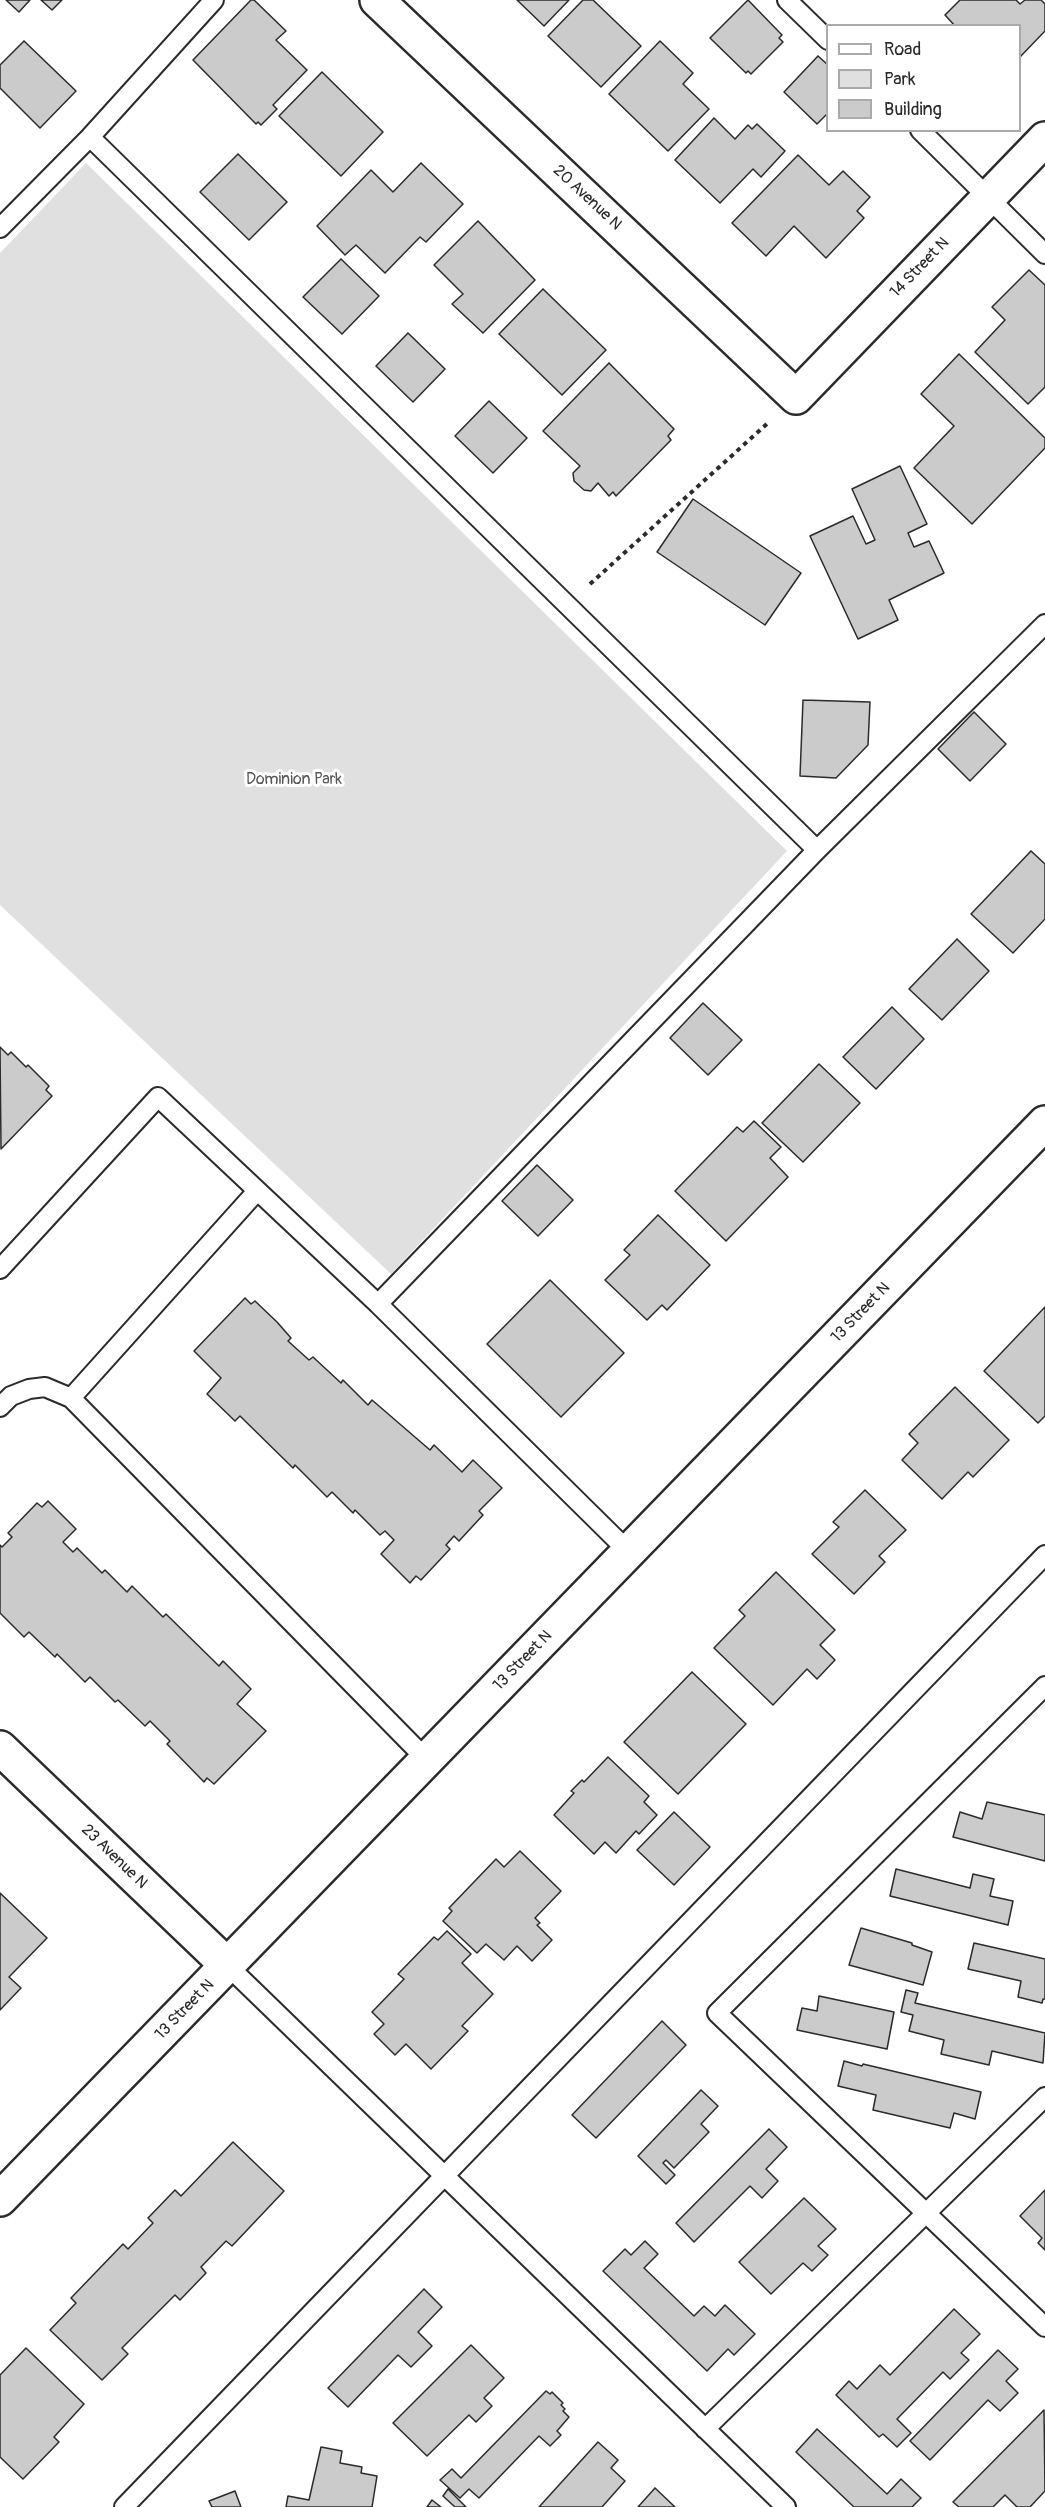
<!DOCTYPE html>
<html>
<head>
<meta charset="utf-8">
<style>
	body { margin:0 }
	#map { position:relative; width:1045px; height:2507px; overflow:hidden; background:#fff; font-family:Pangolin,sans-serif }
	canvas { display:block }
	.legend { position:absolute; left:826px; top:24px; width:195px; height:108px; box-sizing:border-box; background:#fff; border:2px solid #aaa; margin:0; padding:8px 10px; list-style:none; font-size:18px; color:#2b2b2b }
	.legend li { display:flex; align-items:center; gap:12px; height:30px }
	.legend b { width:30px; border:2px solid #aaa }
</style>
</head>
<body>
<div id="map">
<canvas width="1045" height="2507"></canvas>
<ul class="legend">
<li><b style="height:8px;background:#fff"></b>Road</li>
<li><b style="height:16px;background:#e0e0e0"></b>Park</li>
<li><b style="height:16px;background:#cbcbcb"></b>Building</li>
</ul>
</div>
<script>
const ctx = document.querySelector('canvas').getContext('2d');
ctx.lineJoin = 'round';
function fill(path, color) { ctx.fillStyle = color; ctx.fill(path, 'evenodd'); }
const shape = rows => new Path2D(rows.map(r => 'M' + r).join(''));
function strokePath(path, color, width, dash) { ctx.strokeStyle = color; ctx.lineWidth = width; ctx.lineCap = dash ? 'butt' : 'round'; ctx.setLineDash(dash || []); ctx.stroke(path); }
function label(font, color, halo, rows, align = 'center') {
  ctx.font = font + ' Pangolin,sans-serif'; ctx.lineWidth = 6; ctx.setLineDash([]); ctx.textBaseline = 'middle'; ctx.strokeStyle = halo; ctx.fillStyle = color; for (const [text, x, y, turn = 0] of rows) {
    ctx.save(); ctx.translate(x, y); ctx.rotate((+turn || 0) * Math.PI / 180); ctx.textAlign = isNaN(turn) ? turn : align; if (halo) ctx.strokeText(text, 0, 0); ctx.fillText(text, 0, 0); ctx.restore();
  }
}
fill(shape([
	[86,163,787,851,391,1274,0,905,0,253]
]), '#e0e0e0');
const building = shape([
	[6,0,30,0,19,12,6,0],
	[41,0,62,0,52,10,41,0],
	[251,0,254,0,286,31,276,40,307,70,273,105,277,109,261,125,258,122,256,124,193,60,251,0],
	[517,0,569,0,544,26,517,0],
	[583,0,593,0,641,46,601,87,548,36,583,0],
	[748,0,782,35,779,38,783,42,751,74,748,71,746,73,710,38,748,0],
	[960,0,1016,0,1020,4,1025,0,1041,0,1045,4,1045,31,1020,57,1020,26,955,26,945,15,960,0],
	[24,41,76,91,40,128,0,88,0,65,24,41],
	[660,41,693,73,683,84,709,109,668,151,609,94,660,41],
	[818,56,828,65,828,113,817,124,784,92,818,56],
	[322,72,383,132,341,176,279,116,322,72],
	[714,118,735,139,748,125,752,129,757,124,785,151,761,177,753,169,720,203,675,160,714,118],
	[238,154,287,202,249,240,200,192,238,154],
	[798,155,829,185,843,171,870,197,857,211,864,218,826,258,794,226,766,256,732,223,798,155],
	[421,163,463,204,426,242,420,237,385,273,356,245,345,255,317,226,371,170,393,192,421,163],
	[478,221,535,280,483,333,452,304,463,294,434,265,478,221],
	[341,259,379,296,342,334,303,297,341,259],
	[1029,270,1045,285,1045,387,1028,404,975,352,1005,320,992,307,1029,270],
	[543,289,606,350,562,395,499,334,543,289],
	[408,333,445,369,413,402,376,366,408,333],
	[959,354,1045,438,1045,448,972,524,914,468,954,426,921,394,959,354],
	[609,363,674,429,668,436,671,440,616,496,613,492,609,496,598,483,591,491,584,490,574,481,573,473,580,466,543,431,609,363],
	[489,401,527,438,493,473,455,436,489,401],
	[900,466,927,524,908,533,914,547,929,541,944,573,889,600,898,620,858,639,810,536,853,516,866,544,875,540,852,489,900,466],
	[693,499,801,573,765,625,657,552,693,499],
	[803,700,870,702,868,745,836,778,800,776,803,700],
	[974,712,1006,744,970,781,938,749,974,712],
	[1031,851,1045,864,1045,919,1013,953,971,914,1031,851],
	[957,939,989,971,942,1020,909,989,957,939],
	[703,1003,742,1040,708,1075,670,1038,703,1003],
	[892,1007,924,1039,876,1089,843,1057,892,1007],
	[0,1047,8,1055,11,1052,26,1067,28,1065,49,1086,46,1090,52,1096,1,1149,0,1047],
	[819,1064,860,1103,803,1162,762,1123,819,1064],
	[754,1121,781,1147,770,1158,788,1177,726,1241,675,1191,737,1127,743,1132,754,1121],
	[537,1165,573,1200,538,1236,502,1201,537,1165],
	[658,1215,710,1265,667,1310,662,1305,647,1320,605,1280,630,1255,624,1250,658,1215],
	[550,1280,624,1353,561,1417,487,1344,550,1280],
	[245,1298,251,1304,255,1301,277,1322,291,1338,288,1341,309,1360,313,1357,341,1383,343,1380,368,1405,372,1400,430,1450,434,1445,462,1472,473,1460,502,1488,479,1511,483,1515,459,1541,454,1536,446,1545,450,1549,421,1580,416,1576,410,1583,381,1554,394,1540,385,1531,380,1535,355,1510,353,1513,332,1492,327,1497,295,1465,293,1468,240,1416,235,1421,207,1394,221,1378,194,1351,245,1298],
	[1045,1307,1045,1416,1038,1423,984,1371,1045,1307],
	[955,1387,1009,1440,973,1477,968,1472,942,1499,902,1460,918,1443,909,1434,955,1387],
	[865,1490,906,1530,879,1556,885,1562,854,1594,812,1554,839,1527,833,1522,865,1490],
	[48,1501,76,1529,63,1542,73,1552,77,1548,102,1573,105,1570,127,1592,132,1586,163,1617,166,1614,219,1666,223,1661,251,1689,237,1704,266,1731,214,1784,207,1778,204,1782,167,1744,170,1741,150,1721,145,1726,118,1700,115,1702,90,1677,85,1682,57,1654,55,1657,29,1632,24,1637,0,1613,0,1545,2,1547,12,1537,8,1533,37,1503,42,1507,48,1501],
	[776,1572,835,1630,820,1645,835,1660,817,1679,807,1669,773,1705,714,1648,745,1616,739,1610,776,1572],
	[692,1672,746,1724,678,1794,624,1742,692,1672],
	[608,1757,649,1796,644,1802,657,1815,639,1834,636,1831,616,1853,605,1842,594,1854,554,1815,574,1793,571,1791,582,1780,584,1782,608,1757],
	[987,1802,1045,1815,1045,1861,953,1837,960,1812,982,1819,987,1802],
	[674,1812,710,1847,674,1885,637,1850,674,1812],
	[520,1851,561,1891,535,1918,540,1923,537,1925,552,1940,532,1961,517,1946,504,1960,486,1944,477,1953,443,1921,452,1911,449,1908,496,1859,504,1867,520,1851],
	[896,1869,970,1888,973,1874,994,1879,990,1896,1013,1901,1008,1925,890,1896,896,1869],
	[0,1893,47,1938,9,1977,21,1988,0,2010,0,1893],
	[861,1928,912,1943,912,1945,932,1952,923,1985,849,1965,861,1928],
	[447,1931,471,1954,462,1963,493,1994,462,2026,468,2031,431,2069,406,2044,395,2055,374,2034,384,2024,372,2012,404,1979,398,1974,434,1937,438,1940,447,1931],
	[974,1943,1045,1959,1045,1999,1043,1999,1042,2003,1018,1997,1021,1981,968,1969,974,1943],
	[906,1990,918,1993,915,2003,1045,2033,1043,2063,992,2051,989,2065,941,2054,944,2040,909,2031,913,2015,901,2012,906,1990],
	[819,1996,894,2012,887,2049,797,2030,802,2008,817,2011,819,1996],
	[662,2021,686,2045,596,2138,572,2115,662,2021],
	[844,2061,862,2066,863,2064,981,2092,975,2119,954,2113,950,2128,873,2110,876,2095,838,2086,844,2061],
	[701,2090,718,2106,701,2124,709,2132,674,2168,666,2160,663,2163,675,2175,666,2184,638,2156,701,2090],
	[769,2129,787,2147,766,2169,778,2181,762,2198,750,2186,694,2242,676,2223,769,2129],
	[233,2142,284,2191,232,2246,226,2241,201,2267,206,2273,180,2300,175,2295,122,2348,128,2354,102,2380,50,2330,76,2303,71,2298,123,2244,128,2249,153,2223,148,2218,175,2190,181,2196,233,2142],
	[1045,2190,1045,2250,1038,2243,1042,2238,1020,2216,1045,2190],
	[804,2198,836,2229,818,2246,828,2255,812,2271,803,2263,771,2294,739,2262,804,2198],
	[645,2241,658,2254,644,2268,694,2316,704,2306,715,2316,725,2305,755,2334,734,2355,728,2349,707,2371,603,2271,625,2249,631,2255,645,2241],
	[424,2289,442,2307,418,2332,432,2346,411,2367,398,2355,348,2407,328,2388,424,2289],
	[954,2309,980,2334,961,2353,969,2360,950,2379,943,2372,897,2419,911,2433,897,2447,883,2434,879,2437,836,2395,849,2381,857,2389,880,2365,890,2375,954,2309],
	[471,2345,504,2378,484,2398,492,2406,476,2422,469,2415,427,2456,393,2423,471,2345],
	[26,2348,84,2404,54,2437,59,2442,23,2479,0,2457,0,2375,26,2348],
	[998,2350,1018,2369,1006,2381,1018,2393,1000,2411,988,2400,930,2460,910,2441,998,2350],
	[546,2391,550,2394,552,2392,563,2403,561,2405,565,2409,563,2411,569,2417,557,2431,561,2435,550,2446,539,2436,479,2498,469,2489,460,2498,440,2480,452,2469,461,2478,546,2391],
	[1044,2410,1045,2491,1030,2507,1017,2507,1005,2495,993,2507,959,2507,953,2502,1044,2410],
	[817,2429,887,2494,901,2479,921,2498,912,2507,854,2507,796,2452,817,2429],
	[598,2442,618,2460,611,2468,625,2481,602,2507,539,2507,598,2442],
	[321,2447,342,2451,340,2463,362,2467,361,2473,377,2476,372,2507,286,2507,288,2496,309,2500,321,2447],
	[655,2488,675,2507,638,2507,655,2488],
	[448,2489,466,2507,455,2507,443,2496,448,2489],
	[235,2491,241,2507,212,2507,209,2501,235,2491],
	[432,2500,441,2507,427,2507,432,2500]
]);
fill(building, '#cbcbcb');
strokePath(building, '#2b2b2b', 1.5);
const lane = shape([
	[787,0,828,40],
	[920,130,1045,254],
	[90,137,817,850],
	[0,228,90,137,214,0],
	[0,1269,158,1097,378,1304,629,1552],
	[378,1304,817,850,1045,624],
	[71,1398,257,1191],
	[0,1407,11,1396,29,1389,45,1387,71,1398,427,1760],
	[1045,1686,717,2013,1045,2327],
	[228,1966,786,2507],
	[705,2429,1045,2097],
	[124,2507,1045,1555]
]);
const street = shape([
	[377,0,796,397,1045,139],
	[0,1748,228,1966]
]);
const secondary = shape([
	[0,2199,1045,1123]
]);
strokePath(lane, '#2b2b2b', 22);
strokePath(street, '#2b2b2b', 38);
strokePath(secondary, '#2b2b2b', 38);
strokePath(shape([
	[590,584,769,422]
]), '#2b2b2b', 4, [4.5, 4.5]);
strokePath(lane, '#fff', 18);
strokePath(street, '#fff', 33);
strokePath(secondary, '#fff', 33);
label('16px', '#2b2b2b', '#fff', [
	["20 Avenue N",587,198,43],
	["14 Street N",920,268,-46],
	["13 Street N",861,1313,-46],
	["13 Street N",523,1661,-46],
	["23 Avenue N",114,1857,44],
	["13 Street N",185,2010,-46]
]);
label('16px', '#585858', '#fff', [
	["Dominion Park",294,780]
]);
</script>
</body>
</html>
